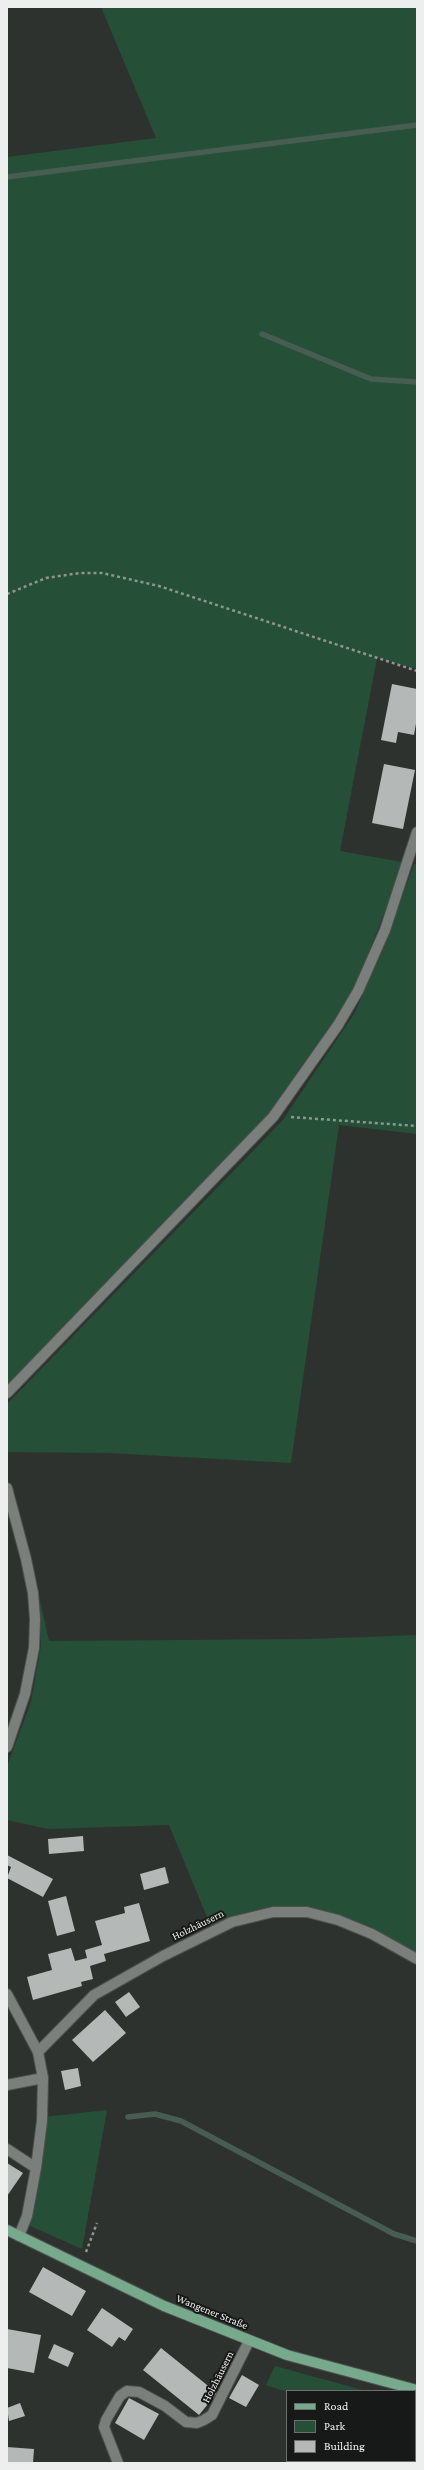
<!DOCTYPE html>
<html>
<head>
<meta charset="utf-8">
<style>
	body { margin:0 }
	#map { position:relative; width:424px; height:2470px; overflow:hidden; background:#2e322f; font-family:"Crimson Pro",serif }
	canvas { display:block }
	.frame { position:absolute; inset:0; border:8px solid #ecefed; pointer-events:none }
	.legend { position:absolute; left:286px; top:2390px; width:130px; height:72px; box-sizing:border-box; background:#171918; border:1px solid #6c6f6d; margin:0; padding:5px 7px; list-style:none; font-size:12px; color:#ecefed }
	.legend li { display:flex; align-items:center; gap:8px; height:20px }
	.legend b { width:20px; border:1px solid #6c6f6d }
</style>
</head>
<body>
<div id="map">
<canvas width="424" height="2470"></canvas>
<div class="frame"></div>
<ul class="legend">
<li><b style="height:5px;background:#77aa8c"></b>Road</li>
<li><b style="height:11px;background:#264f37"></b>Park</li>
<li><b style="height:11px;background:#b4b8b6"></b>Building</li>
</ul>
</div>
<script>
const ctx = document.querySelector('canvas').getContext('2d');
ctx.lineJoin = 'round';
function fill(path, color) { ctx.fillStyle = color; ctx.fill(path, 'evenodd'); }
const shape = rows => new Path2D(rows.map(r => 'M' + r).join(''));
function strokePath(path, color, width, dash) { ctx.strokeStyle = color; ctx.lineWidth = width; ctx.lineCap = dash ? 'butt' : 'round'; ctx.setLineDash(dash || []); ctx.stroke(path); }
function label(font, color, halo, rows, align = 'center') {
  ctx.font = font + ' "Crimson Pro",serif'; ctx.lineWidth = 4; ctx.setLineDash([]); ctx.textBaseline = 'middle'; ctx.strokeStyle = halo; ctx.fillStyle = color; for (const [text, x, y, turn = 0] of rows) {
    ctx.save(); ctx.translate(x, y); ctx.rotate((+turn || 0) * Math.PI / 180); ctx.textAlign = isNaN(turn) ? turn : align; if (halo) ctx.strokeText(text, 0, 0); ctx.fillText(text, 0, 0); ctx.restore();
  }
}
fill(shape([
	[101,7,417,7,417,669,377,658,340,851,402,862,393,890,355,988,307,1063,268,1115,7,1385,7,157,156,138],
	[414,864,417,865,417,1134,339,1125,291,1463,110,1453,7,1452,7,1404,282,1121,354,1014,385,945],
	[40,1600,49,1641,309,1639,417,1635,417,1964,336,1921,309,1917,275,1915,233,1926,214,1934,169,1825,48,1829,7,1820,7,1766,31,1702,41,1645],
	[107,2110,82,2249,19,2221,33,2189,43,2117],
	[275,2366,366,2391,287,2392,266,2385]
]), '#264f37');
strokePath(shape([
	[7,177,417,125],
	[262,334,371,379,417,382],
	[128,2117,155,2114,181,2121,394,2234,417,2241]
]), '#475d51', 5.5);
fill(shape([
	[392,684,417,689,417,718,414,735,398,732,396,743,381,740],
	[384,764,415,770,403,829,372,823],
	[83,1836,84,1851,49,1854,48,1839],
	[7,1855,53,1879,43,1897,7,1878,11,1867,7,1865],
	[165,1867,169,1883,144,1890,140,1874],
	[66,1896,75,1931,57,1936,48,1901],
	[139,1903,150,1941,104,1954,106,1961,90,1966,93,1979,81,1982,82,1986,33,2000,27,1977,52,1970,48,1954,71,1948,75,1961,87,1958,85,1950,102,1945,95,1921,125,1913,124,1907],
	[129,1992,140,2007,126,2017,115,2002],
	[105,2010,126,2033,93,2062,72,2040],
	[78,2068,81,2086,65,2090,61,2071],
	[7,2163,23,2173,7,2196],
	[43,2267,86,2291,72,2316,29,2292],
	[102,2308,133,2329,125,2341,119,2337,112,2347,87,2330],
	[7,2329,41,2335,34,2373,7,2368],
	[54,2344,74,2353,68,2367,48,2358],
	[161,2348,217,2393,199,2415,143,2370],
	[242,2375,259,2385,246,2407,229,2398],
	[129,2398,159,2414,144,2440,115,2423],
	[20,2403,25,2416,9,2421,7,2408],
	[7,2447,34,2449,33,2463,7,2463]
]), '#b4b8b6');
const minor = shape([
	[7,1393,273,1117,338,1025,358,991,385,930,417,832],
	[7,1488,26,1559,33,1593,35,1619,34,1648,25,1694,7,1747],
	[7,1994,38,2052,43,2078,42,2121,36,2168,27,2216,19,2236],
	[38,2052,94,1995,163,1956,232,1922,273,1912,307,1912,338,1920,372,1934,417,1959],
	[7,2085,43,2078],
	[7,2149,36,2168],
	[118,2463,104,2427,106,2420,120,2396,127,2391,139,2392,165,2406,186,2422,197,2423,204,2420,212,2415,249,2341]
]);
const major = shape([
	[7,2230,164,2306,287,2355,417,2390]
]);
strokePath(minor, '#4e514f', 12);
strokePath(major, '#4e514f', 12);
strokePath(shape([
	[7,594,46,578,80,573,102,573,159,586,417,671],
	[291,1117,417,1126],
	[86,2252,97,2223]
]), '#919592', 2.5, [3, 3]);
strokePath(minor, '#7b7f7c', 10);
strokePath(major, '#77aa8c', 10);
label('11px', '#ecefed', '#171918', [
	["Holzhäusern",198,1925,-26],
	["Wangener Straße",212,2312,22],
	["Holzhäusern",218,2377,-63]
]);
</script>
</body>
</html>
